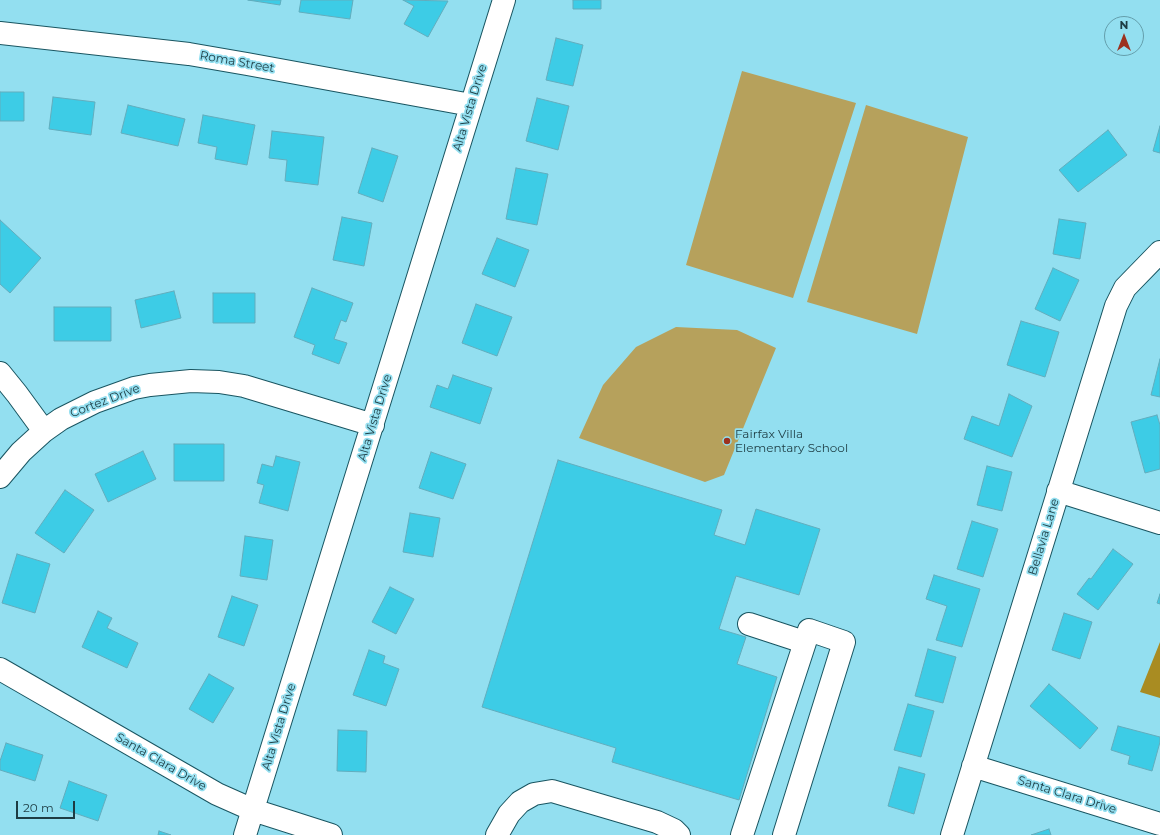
<!DOCTYPE html>
<html>
<head>
<meta charset="utf-8">
<style>
	body { margin:0 }
	#map { position:relative; width:1160px; height:835px; overflow:hidden; background:#93dff0; font-family:Montserrat,sans-serif }
	canvas { display:block }
	.north { position:absolute; left:1104px; top:16px; width:40px; height:40px; box-sizing:border-box; background:#93dff0; border:1px solid #649eab; border-radius:50%; rotate:0deg; font-size:11px; font-weight:700; line-height:16px; text-align:center; color:#1d3c43 }
	.north::after { content:''; display:block; margin:auto; width:14px; height:18px; background:#9c321f; clip-path:polygon(50% 0,100% 100%,50% 72%,0 100%) }
	.scale { position:absolute; left:16px; top:801px; width:59px; height:18px; box-sizing:border-box; border:2px solid #1d3c43; border-top:0; padding-left:5px; font-size:12px; line-height:14px; white-space:nowrap; color:#1d3c43; -webkit-text-stroke:3px #93dff0; paint-order:stroke }
</style>
</head>
<body>
<div id="map">
<canvas width="1160" height="835"></canvas>
<div class="north">N</div>
<div class="scale">20 m</div>
</div>
<script>
const ctx = document.querySelector('canvas').getContext('2d');
ctx.lineJoin = 'round';
function fill(path, color) { ctx.fillStyle = color; ctx.fill(path, 'evenodd'); }
const shape = rows => new Path2D(rows.map(r => 'M' + r).join(''));
function strokePath(path, color, width, dash) { ctx.strokeStyle = color; ctx.lineWidth = width; ctx.lineCap = dash ? 'butt' : 'round'; ctx.setLineDash(dash || []); ctx.stroke(path); }
function label(font, color, halo, rows, align = 'center') {
  ctx.font = font + ' Montserrat,sans-serif'; ctx.lineWidth = 3.5; ctx.setLineDash([]); ctx.textBaseline = 'middle'; ctx.strokeStyle = halo; ctx.fillStyle = color; for (const [text, x, y, turn = 0] of rows) {
    ctx.save(); ctx.translate(x, y); ctx.rotate((+turn || 0) * Math.PI / 180); ctx.textAlign = isNaN(turn) ? turn : align; if (halo) ctx.strokeText(text, 0, 0); ctx.fillText(text, 0, 0); ctx.restore();
  }
}
fill(shape([
	[742,71,856,103,793,298,686,265],
	[866,105,968,137,917,334,807,302],
	[676,327,737,330,776,348,724,475,705,482,579,438,603,385,636,347]
]), '#b6a15c');
fill(shape([
	[1160,642,1160,698,1140,692]
]), '#a98c22');
const building = shape([
	[248,0,281,0,280,5,248,0],
	[301,0,353,0,350,19,299,12,301,0],
	[403,0,448,1,428,37,404,24,414,6,403,0],
	[573,0,601,0,601,9,573,9,573,0],
	[556,38,583,45,573,86,546,80,556,38],
	[0,92,24,92,24,121,0,121,0,92],
	[53,97,95,102,91,135,49,129,53,97],
	[537,98,569,106,558,150,526,141,537,98],
	[128,105,185,119,178,146,121,133,128,105],
	[203,115,255,125,247,165,215,159,217,147,198,143,203,115],
	[1160,126,1160,153,1153,151,1160,126],
	[1108,130,1127,155,1078,192,1059,170,1108,130],
	[272,131,324,137,318,185,285,181,287,160,269,158,272,131],
	[372,148,398,156,383,202,358,193,372,148],
	[516,168,548,174,537,225,506,219,516,168],
	[342,217,372,223,364,266,333,260,342,217],
	[1059,219,1086,223,1080,259,1053,254,1059,219],
	[0,220,41,258,10,293,0,284,0,220],
	[497,238,529,250,515,287,482,274,497,238],
	[1053,268,1079,280,1060,321,1035,309,1053,268],
	[312,288,353,303,346,322,341,320,334,339,347,343,339,364,312,354,315,345,294,337,312,288],
	[174,291,181,318,141,328,135,300,174,291],
	[213,293,255,293,255,323,213,323,213,293],
	[476,304,512,317,497,356,462,343,476,304],
	[54,307,111,307,111,341,54,341,54,307],
	[1021,321,1059,332,1045,377,1007,365,1021,321],
	[1160,359,1160,397,1151,395,1160,359],
	[453,375,492,388,480,424,430,407,437,385,448,389,453,375],
	[1009,394,1032,406,1012,457,964,439,972,416,999,426,1009,394],
	[1157,415,1160,425,1160,469,1145,473,1131,422,1157,415],
	[174,444,224,444,224,481,174,481,174,444],
	[143,451,156,479,108,502,95,474,143,451],
	[431,452,466,464,453,499,419,488,431,452],
	[276,456,300,462,288,511,259,503,264,485,257,483,262,464,273,467,276,456],
	[558,460,722,510,714,535,745,545,756,509,820,529,799,595,736,576,719,629,746,637,737,664,777,677,739,800,612,762,616,748,482,707,558,460],
	[987,466,1012,472,1002,511,977,505,987,466],
	[65,490,94,510,64,553,35,533,65,490],
	[410,513,440,518,433,557,403,552,410,513],
	[972,521,998,529,983,577,957,569,972,521],
	[245,536,273,540,267,580,240,576,245,536],
	[1113,549,1133,564,1098,610,1077,594,1089,578,1091,579,1113,549],
	[17,554,50,564,35,613,2,603,17,554],
	[934,575,980,589,962,647,936,640,947,606,926,599,934,575],
	[390,587,414,599,396,634,372,622,390,587],
	[1160,594,1160,604,1157,603,1160,594],
	[232,596,258,605,244,646,218,637,232,596],
	[98,611,112,618,107,628,138,643,127,668,82,647,98,611],
	[1064,613,1092,622,1080,659,1052,650,1064,613],
	[928,649,956,657,943,703,915,696,928,649],
	[369,650,385,656,383,663,399,669,386,706,353,695,369,650],
	[209,674,234,688,213,723,189,709,209,674],
	[1049,684,1098,728,1080,749,1030,706,1049,684],
	[908,704,934,711,921,757,894,750,908,704],
	[1118,726,1160,737,1160,742,1152,771,1128,764,1130,756,1111,750,1118,726],
	[338,730,367,731,366,772,337,771,338,730],
	[6,743,43,755,35,781,0,770,0,761,6,743],
	[899,767,925,774,914,814,888,806,899,767],
	[69,781,107,795,98,821,60,808,69,781],
	[1049,829,1051,835,1031,835,1049,829],
	[159,831,171,835,158,835,159,831]
]);
fill(building, '#3dcce6');
strokePath(building, '#62adbd', 1);
const minor = shape([
	[0,33,189,54,247,64,471,105],
	[0,373,17,394,44,431],
	[0,477,21,452,44,431,61,419,95,402,134,388,150,385,191,381,219,382,244,386,373,425],
	[1058,491,1160,523],
	[749,624,804,642],
	[0,669,217,794,253,810,331,835],
	[973,766,1160,824],
	[245,835,504,0],
	[497,835,509,814,520,802,534,794,552,791,657,822,674,830,679,835],
	[742,835,809,630,844,642,784,835],
	[952,835,1116,306,1125,288,1160,252]
]);
strokePath(minor, '#195561', 24);
strokePath(minor, '#fff', 22);
for (const [x, y, r, color] of [
	[727,441,4,"#9c321f"]
]) { const dot = new Path2D(); dot.arc(x, y, r, 0, 2 * Math.PI); ctx.fillStyle = color; ctx.fill(dot); strokePath(dot, '#93dff0', 1.5); }
label('12px', '#1d3c43', '#93dff0', [
	["Roma Street",237,62,10],
	["Alta Vista Drive",470,108,-73],
	["Cortez Drive",105,401,-21],
	["Alta Vista Drive",375,418,-73],
	["Bellavia Lane",1044,537,-73],
	["Alta Vista Drive",279,727,-73],
	["Santa Clara Drive",161,762,30],
	["Santa Clara Drive",1067,795,17]
]);
label('12px', '#1d3c43', '#93dff0', [
	["Fairfax Villa",735,434],
	["Elementary School",735,448]
], 'left');
</script>
</body>
</html>
